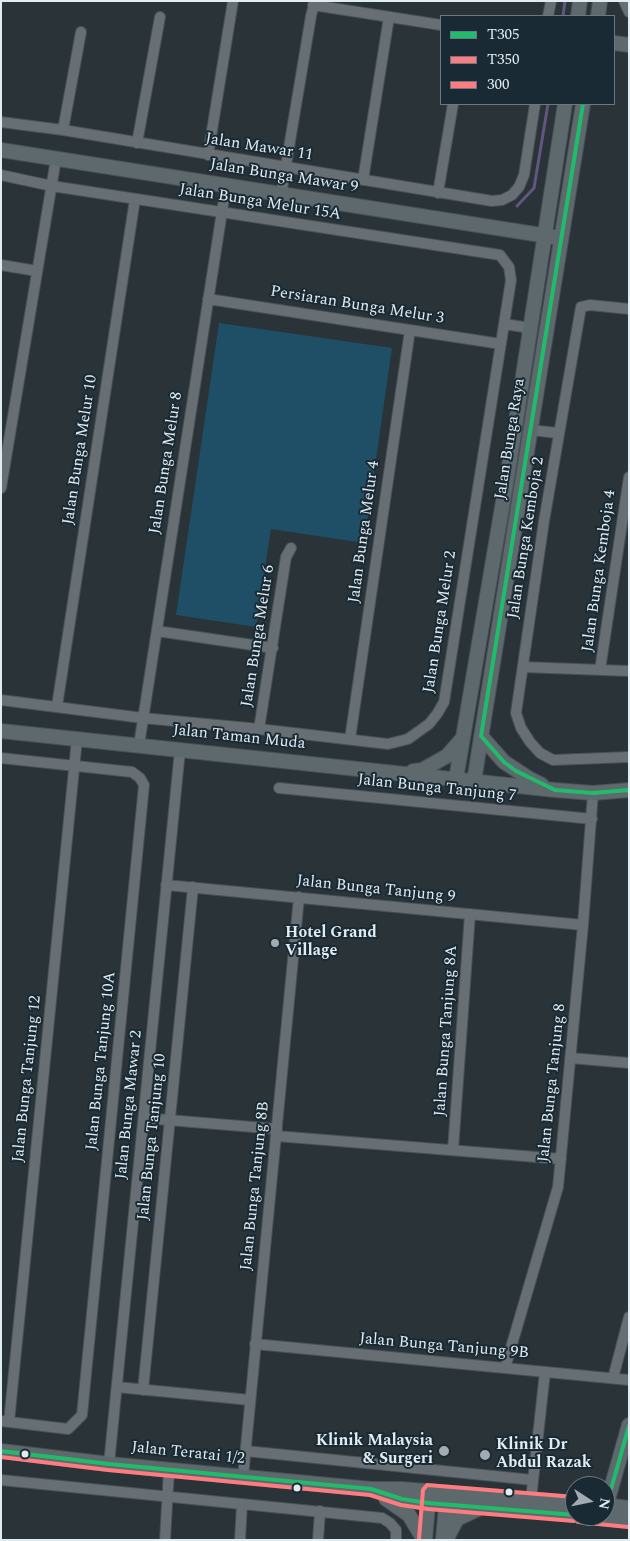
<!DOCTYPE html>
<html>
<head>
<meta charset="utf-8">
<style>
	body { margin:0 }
	#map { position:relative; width:630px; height:1541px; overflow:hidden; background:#293338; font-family:Spectral,serif }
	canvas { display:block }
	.frame { position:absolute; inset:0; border:2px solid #e1ecf2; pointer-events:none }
	.legend { position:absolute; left:440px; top:15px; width:175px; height:90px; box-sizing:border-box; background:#1a2a34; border:1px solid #6a7880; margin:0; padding:6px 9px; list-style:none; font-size:15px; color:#e1ecf2 }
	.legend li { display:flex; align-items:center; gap:10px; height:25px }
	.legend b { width:25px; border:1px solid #6a7880 }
	.north { position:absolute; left:565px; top:1476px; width:50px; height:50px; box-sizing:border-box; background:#1a2a34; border:1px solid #6a7880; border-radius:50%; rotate:101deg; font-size:14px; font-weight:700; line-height:20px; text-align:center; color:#e1ecf2 }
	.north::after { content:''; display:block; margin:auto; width:18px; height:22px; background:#a1abb1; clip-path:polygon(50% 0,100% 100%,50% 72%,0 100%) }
</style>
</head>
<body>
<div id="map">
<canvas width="630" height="1541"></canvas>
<div class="frame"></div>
<ul class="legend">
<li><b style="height:6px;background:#20bc6c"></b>T305</li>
<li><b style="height:6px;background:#fe7b80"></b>T350</li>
<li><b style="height:6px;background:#fe7b80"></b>300</li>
</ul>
<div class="north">N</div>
</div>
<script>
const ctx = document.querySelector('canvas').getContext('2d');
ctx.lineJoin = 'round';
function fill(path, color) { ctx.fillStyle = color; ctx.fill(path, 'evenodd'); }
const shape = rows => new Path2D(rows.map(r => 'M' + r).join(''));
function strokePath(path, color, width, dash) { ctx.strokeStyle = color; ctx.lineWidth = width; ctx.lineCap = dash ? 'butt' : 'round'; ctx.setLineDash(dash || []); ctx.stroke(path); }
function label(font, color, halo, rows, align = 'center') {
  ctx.font = font + ' Spectral,serif'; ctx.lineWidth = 4; ctx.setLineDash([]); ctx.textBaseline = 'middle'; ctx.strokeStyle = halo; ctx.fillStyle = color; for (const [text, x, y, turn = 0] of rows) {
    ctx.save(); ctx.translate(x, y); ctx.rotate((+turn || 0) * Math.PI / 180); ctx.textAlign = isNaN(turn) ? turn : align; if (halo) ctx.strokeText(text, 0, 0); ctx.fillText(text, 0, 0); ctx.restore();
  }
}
fill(shape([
	[219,323,392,348,364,543,271,529,256,627,176,615]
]), '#1f4f67');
strokePath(shape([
	[563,16,565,1],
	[517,206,534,188,548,104]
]), '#62557f', 3);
const street = shape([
	[624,1,629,12],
	[313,5,441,25],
	[548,16,551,1],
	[1,122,63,130,492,201,502,200,512,195,519,187,524,175,535,104],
	[63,130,81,32],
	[137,143,160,17],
	[208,155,233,1],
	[1,175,52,186,500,255,509,267,511,280,444,702,437,714,429,724,408,739,388,744,259,729,143,718,1,700],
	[363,180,389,17],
	[438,193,453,104],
	[281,195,311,16,315,1],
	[1,265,37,271],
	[208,299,501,344],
	[629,309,590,305,581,307,544,521,516,713,521,728,530,742,540,753,553,760,629,757],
	[504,324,530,328],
	[530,430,558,433],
	[1,488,56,159],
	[157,631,273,648],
	[523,667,629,671],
	[600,670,629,477],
	[57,706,135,199],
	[259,729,286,557,291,548],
	[350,739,410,330],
	[139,745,226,186],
	[1,758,132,772,140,778,144,785,82,1415,68,1429,1,1421],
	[279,788,592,819],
	[166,885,583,925],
	[570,1058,629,1063],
	[144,1118,277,1129],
	[276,1136,561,1159],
	[453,1150,470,914],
	[255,1344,629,1380],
	[505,1368,558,1187,583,925,593,793],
	[613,1378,629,1317],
	[117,1387,250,1400],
	[143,1390,193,887],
	[9,1422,77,739],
	[246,1451,533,1480],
	[109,1464,180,750],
	[243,1477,299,897],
	[1,1480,382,1518,390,1523,396,1530,396,1540],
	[531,1499,545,1372],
	[165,1540,169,1470],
	[240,1540,242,1504],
	[318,1540,320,1511]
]);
const secondary = shape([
	[578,16,580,1],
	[598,16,600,1],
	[614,43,629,45],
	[1,150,554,237],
	[1,731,555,790,593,793,629,790],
	[481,736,504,762,530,779,542,785],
	[413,771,422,770,447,756,462,739],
	[456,779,509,466,565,104],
	[474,781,583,104],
	[1,1451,109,1464,371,1489,401,1489,575,1503],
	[384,1493,402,1499,428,1503,514,1509,575,1515],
	[386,1499,409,1515,424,1540],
	[605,1505,629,1508],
	[605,1510,629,1425],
	[579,1516,629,1521],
	[443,1539,447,1495],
	[425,1540,429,1494],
	[446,1540,457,1519,480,1508]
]);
strokePath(street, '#485155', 12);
strokePath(secondary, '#485155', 16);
strokePath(street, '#676f74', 10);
strokePath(secondary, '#5d696d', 14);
strokePath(shape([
	[583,104,481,736,504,762,516,771,555,790,593,793,629,790],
	[1,1451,109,1464,371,1489,402,1499,428,1503,575,1515],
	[605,1510,629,1426]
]), '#20bc6c', 4);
strokePath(shape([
	[1,1457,108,1470,370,1495,401,1505,428,1509,574,1521],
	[578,1522,628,1527]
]), '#fe7b80', 4);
strokePath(shape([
	[419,1539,423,1490,427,1485,575,1497]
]), '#fe7b80', 4);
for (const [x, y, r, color] of [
	[275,943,5,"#a1abb1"],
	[444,1451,6,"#a1abb1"],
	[25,1454,4.5,"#e1ecf2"],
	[485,1455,6,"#a1abb1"],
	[297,1488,4.5,"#e1ecf2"],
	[509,1492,4.5,"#e1ecf2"]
]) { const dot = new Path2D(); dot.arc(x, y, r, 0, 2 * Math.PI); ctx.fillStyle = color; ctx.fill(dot); strokePath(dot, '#1a2a34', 2); }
label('16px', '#e1ecf2', '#1a2a34', [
	["Jalan Mawar 11",259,148,9],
	["Jalan Bunga Mawar 9",284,177,9],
	["Jalan Bunga Melur 15A",260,203,9],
	["Persiaran Bunga Melur 3",357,306,9],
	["Jalan Bunga Raya",511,439,-81],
	["Jalan Bunga Melur 10",81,450,-81],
	["Jalan Bunga Melur 8",167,463,-81],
	["Jalan Bunga Melur 4",365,532,-82],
	["Jalan Bunga Kemboja 2",527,538,-81],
	["Jalan Bunga Kemboja 4",600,571,-82],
	["Jalan Bunga Melur 2",441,622,-81],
	["Jalan Bunga Melur 6",259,636,-81],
	["Jalan Taman Muda",239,738,6],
	["Jalan Bunga Tanjung 7",437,789,6],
	["Jalan Bunga Tanjung 9",376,890,6],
	["Jalan Bunga Tanjung 8A",447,1031,-86],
	["Jalan Bunga Tanjung 10A",102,1061,-84],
	["Jalan Bunga Tanjung 12",28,1079,-84],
	["Jalan Bunga Tanjung 8",553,1083,-84],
	["Jalan Bunga Mawar 2",130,1105,-84],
	["Jalan Bunga Tanjung 10",153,1137,-84],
	["Jalan Bunga Tanjung 8B",256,1186,-84],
	["Jalan Bunga Tanjung 9B",444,1347,5],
	["Jalan Teratai 1/2",188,1454,6]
]);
label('bold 16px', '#e1ecf2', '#1a2a34', [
	["Hotel Grand",285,934],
	["Village",285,952],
	["Klinik Malaysia",433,1442,"right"],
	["& Surgeri",433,1460,"right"],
	["Klinik Dr",496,1446],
	["Abdul Razak",496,1464]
], 'left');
</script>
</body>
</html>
